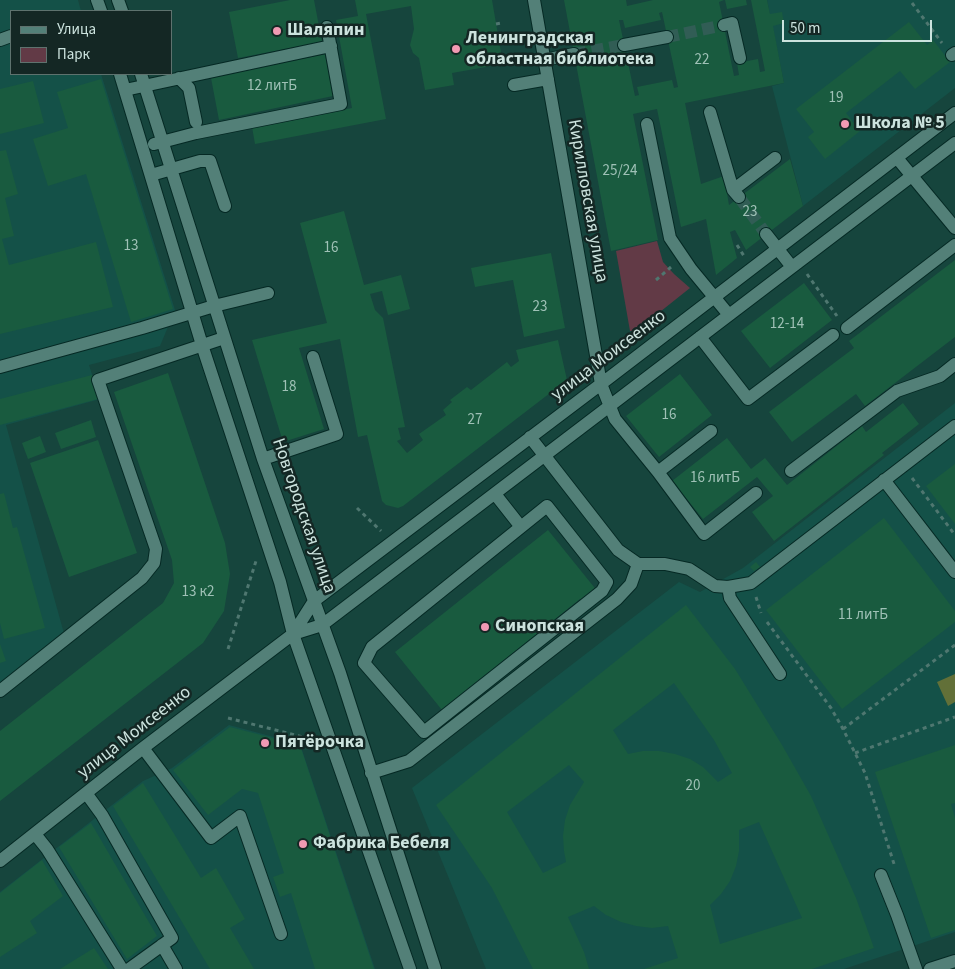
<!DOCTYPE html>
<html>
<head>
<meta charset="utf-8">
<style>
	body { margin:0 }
	#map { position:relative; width:955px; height:969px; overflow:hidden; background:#16453d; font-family:"Source Sans 3",sans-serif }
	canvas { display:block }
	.legend { position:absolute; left:10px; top:10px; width:162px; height:65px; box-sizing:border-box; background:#142724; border:1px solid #5e726e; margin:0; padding:6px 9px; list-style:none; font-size:15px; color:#cce3de }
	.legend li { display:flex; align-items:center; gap:10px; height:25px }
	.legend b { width:25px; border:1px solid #5e726e }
	.scale { position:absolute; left:782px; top:20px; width:150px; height:22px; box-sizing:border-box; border:2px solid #cce3de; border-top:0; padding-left:6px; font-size:15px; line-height:18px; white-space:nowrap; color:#cce3de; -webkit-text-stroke:4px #142724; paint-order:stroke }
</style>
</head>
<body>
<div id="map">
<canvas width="955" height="969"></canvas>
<ul class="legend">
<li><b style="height:6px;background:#538078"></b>Улица</li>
<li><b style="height:14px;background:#623a46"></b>Парк</li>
</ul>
<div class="scale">50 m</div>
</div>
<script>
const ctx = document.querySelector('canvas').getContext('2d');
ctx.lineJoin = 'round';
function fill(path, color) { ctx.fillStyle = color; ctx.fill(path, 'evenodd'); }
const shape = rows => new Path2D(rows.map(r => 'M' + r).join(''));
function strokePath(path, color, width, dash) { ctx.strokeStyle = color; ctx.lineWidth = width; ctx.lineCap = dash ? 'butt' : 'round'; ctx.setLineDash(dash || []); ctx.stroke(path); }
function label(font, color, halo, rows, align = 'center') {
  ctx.font = font + ' "Source Sans 3",sans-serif'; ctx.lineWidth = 5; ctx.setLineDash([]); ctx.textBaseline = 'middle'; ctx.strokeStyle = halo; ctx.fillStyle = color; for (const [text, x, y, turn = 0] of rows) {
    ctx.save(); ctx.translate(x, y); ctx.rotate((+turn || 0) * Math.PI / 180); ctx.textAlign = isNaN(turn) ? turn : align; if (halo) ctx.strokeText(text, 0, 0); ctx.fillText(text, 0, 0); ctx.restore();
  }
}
fill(shape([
	[0,0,78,0,81,11,11,11,11,74,101,74,175,310,160,346,89,365,100,399,6,425,65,637,0,687],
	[767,0,955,0,955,88,803,206,772,86,784,83],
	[955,403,955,932,844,969,486,969,412,788,679,582,700,592,743,568],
	[229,725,300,744,375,969,0,969,0,892,143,781,172,768]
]), '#145148');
fill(shape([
	[657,241,663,262,674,274,690,288,636,331,630,331,616,251]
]), '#623a46');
fill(shape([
	[955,674,955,702,948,706,937,682]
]), '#627038');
fill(shape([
	[290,0,314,0,322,42,238,58,229,12],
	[355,0,492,0,503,64,452,73,454,85,425,90,419,58,413,53,410,45,414,29,411,6,366,14,386,119,255,144,252,127,352,108,336,20,358,16],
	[564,0,626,0,627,6,653,0,724,0,719,2,734,76,739,75,737,63,758,59,760,72,765,71,751,0,767,0,770,14,782,12,784,23,773,26,784,83,685,103,701,184,724,176,729,205,790,159,803,206,746,250,735,230,730,232,737,258,716,275,706,219,681,227,657,109,633,114,658,240,611,251],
	[662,12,678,87,674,88,672,80,637,87,639,95,635,96,619,20,623,20,625,28,661,20,659,13],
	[725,0,746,0,747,5,727,9],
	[909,22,927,45,933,40,950,62,915,89,900,71,846,113,860,131,825,159,808,137,814,132,796,109],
	[325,54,333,96,219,120,211,78],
	[101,79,173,309,131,322,86,174,48,186,33,139,68,128,57,92],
	[33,81,44,123,0,134,0,89],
	[6,150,18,194,5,198,14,236,2,239,9,265,96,242,113,307,0,334,0,151],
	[344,211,364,285,401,275,410,309,388,315,382,291,370,294,375,310,383,318,405,427,398,428,401,439,397,441,407,453,423,440,419,434,446,415,443,410,452,402,450,400,467,387,471,390,507,362,511,367,519,361,516,350,558,340,567,380,403,506,398,508,386,505,382,501,367,435,358,437,340,339,299,348,324,429,283,442,252,340,327,323,300,223],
	[551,253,565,328,524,337,513,280,475,287,471,268],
	[955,260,955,337,865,406,856,394,792,442,769,412,854,348,849,341],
	[804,283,832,320,770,368,741,331],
	[168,373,225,543,230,574,224,611,203,643,0,801,0,731,163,603,174,583,172,560,114,392],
	[680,374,712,415,659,457,626,416],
	[92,375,98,399,0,425,0,399],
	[903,403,919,424,882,453,884,455,774,541,752,512,773,496,757,477,703,519,672,481,727,438,751,469,765,458,787,485,862,426,866,432],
	[91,420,96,437,61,449,55,433],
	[40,436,46,452,28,459,22,443],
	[98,440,137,553,69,577,30,463],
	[955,464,955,524,926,486],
	[4,493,13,528,17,527,45,628,4,639,0,623,0,494],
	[884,518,955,611,955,622,842,709,766,610],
	[548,530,598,592,583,603,580,599,456,699,446,715,395,652],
	[756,562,760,567,754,571,750,567],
	[686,605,735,669,782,745,811,796,856,898,874,948,812,969,644,969,678,958,668,926,652,928,636,926,621,922,606,915,594,906,568,917,584,952,589,969,533,969,492,888,436,805],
	[674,683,714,740,732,773,718,782,703,767,690,759,675,754,659,751,643,751,628,754,613,730],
	[569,765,584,782,570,805,565,820,563,836,564,851,566,862,543,873,507,812],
	[759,822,802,918,720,944,710,905,721,894,730,881,736,866,739,851,739,830],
	[0,644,6,661,0,663],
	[230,727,300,745,374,969,315,969,291,893,280,897,273,877,284,873,258,793,242,789,208,815,173,770],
	[955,745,955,803,951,804,955,818,955,930,931,938,875,772],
	[143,783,201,878,216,868,245,919,230,928,254,969,210,969,113,806],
	[91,823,157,936,127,959,59,847],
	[42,860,63,896,30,921,37,933,0,957,0,893],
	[94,948,108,969,60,969]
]), '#195b3f');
strokePath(shape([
	[667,37,724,25],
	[574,54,624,45],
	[739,197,766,234]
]), '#315d55', 12, [12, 6]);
const minor = shape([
	[97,0,101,11],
	[118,0,122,11],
	[534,0,601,384,615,419,658,472,704,534,756,493],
	[724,25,732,23,740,58],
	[0,40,11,36],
	[624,45,667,37],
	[952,55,955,53],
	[544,60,574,54],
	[120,74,202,345,280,582,293,634,410,969],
	[141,74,263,459,340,673,435,969],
	[179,78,189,88,196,122],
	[514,85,548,79],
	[125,90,331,46],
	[710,112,733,190,739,197],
	[647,124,670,238,691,269,729,315],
	[154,144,196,133,341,104,327,27],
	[897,158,955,228],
	[151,175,200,161,210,161,225,206],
	[733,190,775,158],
	[766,234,792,267],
	[847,328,955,245],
	[700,337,748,399,833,335],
	[0,367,142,328,214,306,268,293],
	[530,437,618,550,638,564,665,564,689,569,715,586,728,587,751,583,955,426],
	[263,459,337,434,313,357],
	[791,471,897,391,940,376,955,364],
	[658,472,711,431],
	[884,480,955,572],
	[495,494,521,527],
	[547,506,607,582,602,591,424,732,364,663,372,647,547,506],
	[728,587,730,598,780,674],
	[293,634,322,625,955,143],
	[0,691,142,578,154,563,156,549,98,380,224,338],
	[143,748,211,838,240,816,281,934],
	[371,773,409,761,617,599,631,584,638,564],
	[86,793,102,815,172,938,129,969],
	[35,834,47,849,122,969],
	[0,861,143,748,293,634,314,601,601,384,955,113],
	[881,875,897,915,916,969],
	[162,945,176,969],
	[930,969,955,961]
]);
strokePath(minor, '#052924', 14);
strokePath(shape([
	[912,3,942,43],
	[496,24,501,23],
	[737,245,744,256],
	[807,274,837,316],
	[656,280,671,267],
	[912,478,955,535],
	[357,508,381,531],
	[756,597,761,613],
	[767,622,831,708,843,729,865,773,895,867],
	[228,649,256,561],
	[228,718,307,738],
	[843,729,955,645],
	[855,753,955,717]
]), '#4f7770', 3, [4, 4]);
strokePath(minor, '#538078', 12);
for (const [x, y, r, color] of [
	[277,31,5,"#f19ab3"],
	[456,49,5,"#f19ab3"],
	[845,124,5,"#f19ab3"],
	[485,627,5,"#f19ab3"],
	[265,743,5,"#f19ab3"],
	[303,844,5,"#f19ab3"]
]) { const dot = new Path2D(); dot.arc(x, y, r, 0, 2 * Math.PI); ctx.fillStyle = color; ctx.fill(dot); strokePath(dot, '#142724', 2); }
label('15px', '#9fc1b6', null, [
	["22",702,61],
	["12 литБ",272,87],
	["19",836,99],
	["25/24",620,172],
	["23",750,213],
	["13",131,247],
	["16",331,249],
	["23",540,308],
	["12-14",787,325],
	["18",289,388],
	["16",669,416],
	["27",475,421],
	["16 литБ",715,479],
	["13 к2",198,593],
	["11 литБ",863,616],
	["20",693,787]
]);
label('bold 18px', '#cce3de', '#142724', [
	["Шаляпин",287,31],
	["Ленинградская",466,39],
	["областная библиотека",466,60],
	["Школа № 5",855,124],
	["Синопская",495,627],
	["Пятёрочка",275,743],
	["Фабрика Бебеля",313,844]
], 'left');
label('18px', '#cce3de', '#142724', [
	["Кирилловская улица",587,201,80],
	["улица Моисеенко",609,356,-37],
	["Новгородская улица",303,516,71],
	["улица Моисеенко",135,733,-38]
]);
</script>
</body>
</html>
